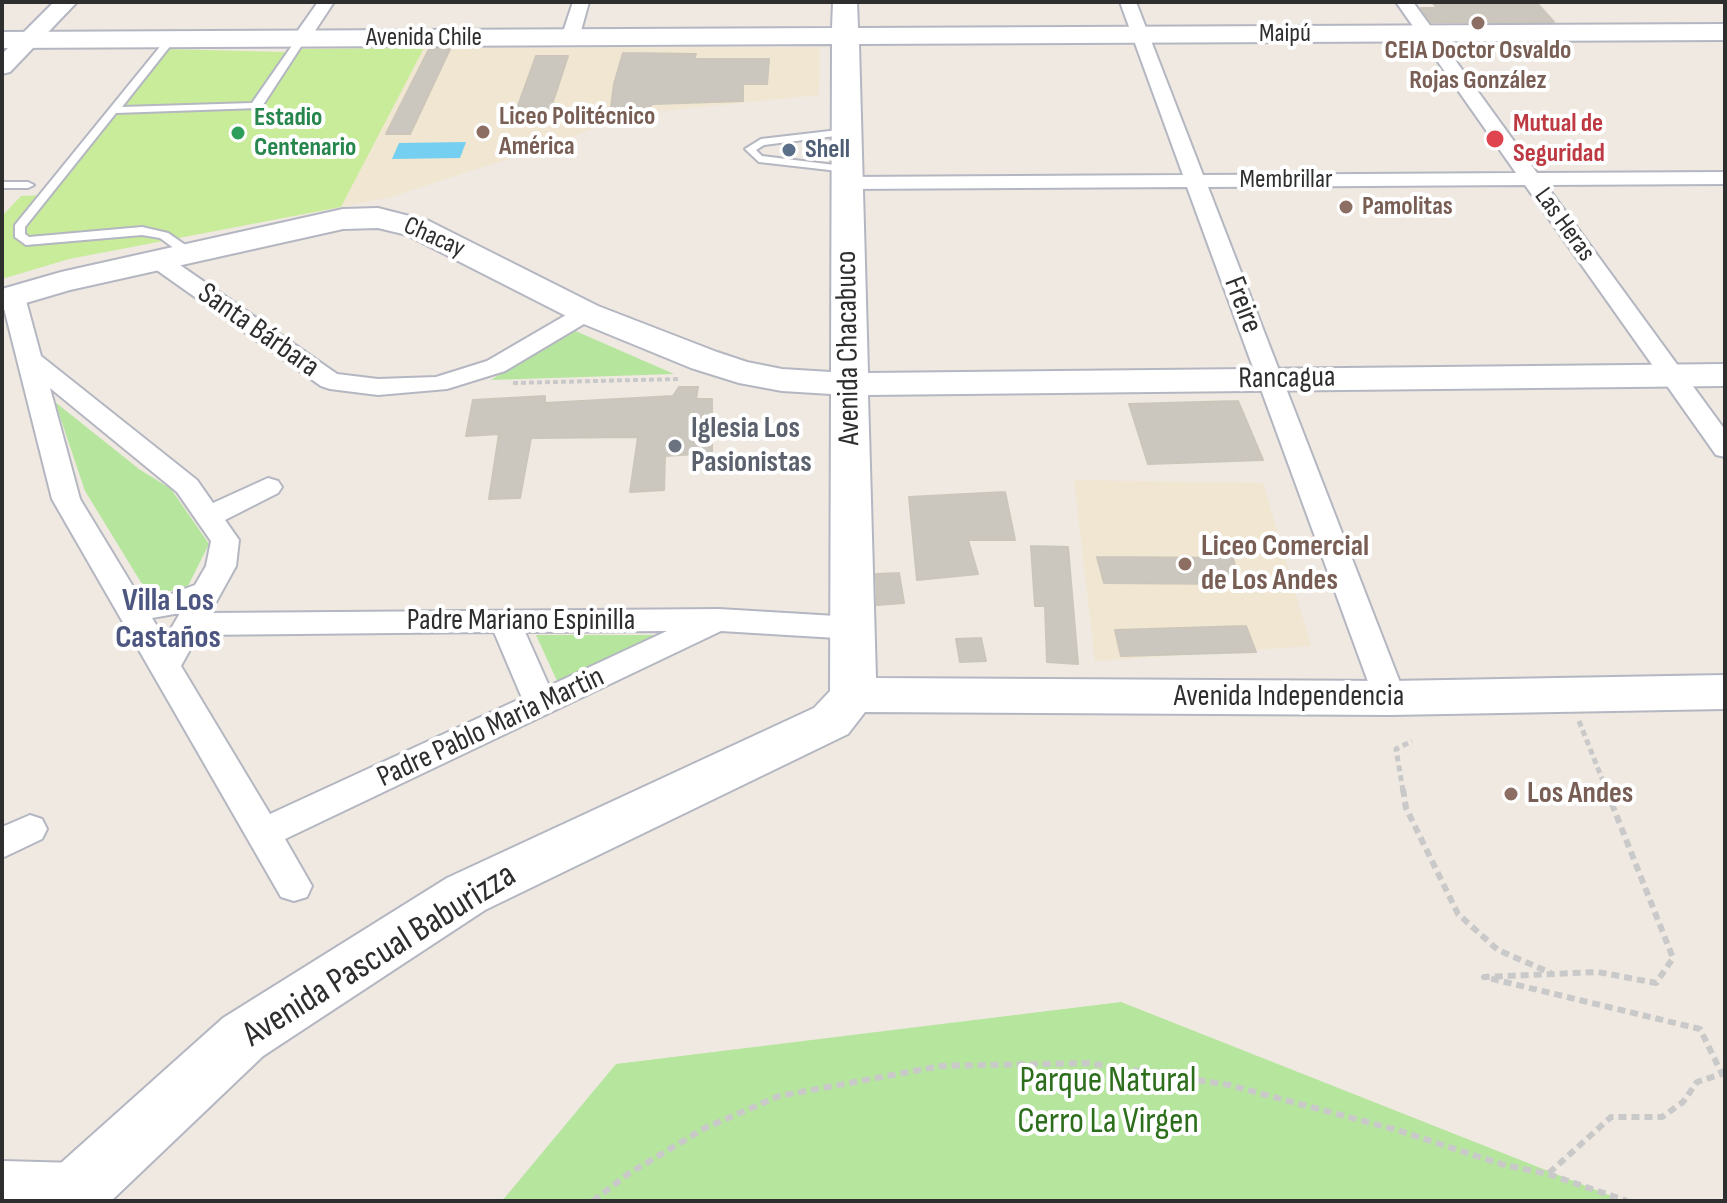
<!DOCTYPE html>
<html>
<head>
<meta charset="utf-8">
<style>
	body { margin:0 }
	#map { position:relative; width:1727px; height:1203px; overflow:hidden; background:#efe9e1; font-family:"Sofia Sans Condensed",sans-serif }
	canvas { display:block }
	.frame { position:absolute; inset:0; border:4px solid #2e2e2e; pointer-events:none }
</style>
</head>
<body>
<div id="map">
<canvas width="1727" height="1203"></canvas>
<div class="frame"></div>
</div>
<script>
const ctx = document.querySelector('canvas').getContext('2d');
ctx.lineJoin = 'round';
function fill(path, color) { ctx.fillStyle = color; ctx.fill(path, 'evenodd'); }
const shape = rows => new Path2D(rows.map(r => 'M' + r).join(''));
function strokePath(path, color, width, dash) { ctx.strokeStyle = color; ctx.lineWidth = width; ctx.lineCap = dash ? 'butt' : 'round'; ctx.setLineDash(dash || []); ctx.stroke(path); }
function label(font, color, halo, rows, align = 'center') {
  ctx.font = font + ' "Sofia Sans Condensed",sans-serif'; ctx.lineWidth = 8; ctx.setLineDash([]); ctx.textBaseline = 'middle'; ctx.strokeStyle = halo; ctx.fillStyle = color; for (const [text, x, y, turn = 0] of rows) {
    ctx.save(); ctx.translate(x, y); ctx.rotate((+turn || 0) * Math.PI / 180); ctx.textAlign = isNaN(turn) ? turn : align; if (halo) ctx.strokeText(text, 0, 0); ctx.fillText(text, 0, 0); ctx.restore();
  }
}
fill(shape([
	[820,47,819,95,661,111,606,123,563,141,391,197,341,207,424,48],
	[1074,480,1263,483,1311,646,1095,661]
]), '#f0e6d1');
fill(shape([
	[571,329,674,374,491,380],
	[55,402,139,469,171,489,209,544,188,586,150,597,85,491],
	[536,635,656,635,558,683],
	[1121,1002,1624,1201,502,1201,616,1064]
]), '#b6e59e');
fill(shape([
	[424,48,341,207,69,259,2,279,2,216,21,196,45,195,166,49,285,52,288,49]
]), '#c9ec9a');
fill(shape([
	[466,142,460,158,392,159,399,143]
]), '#75cff0');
const building = shape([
	[1432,2,1536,2,1554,22,1431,22,1421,8,1437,8,1432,2],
	[429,49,450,49,410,134,386,134,429,49],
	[623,53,696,54,694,59,769,59,767,84,743,84,743,101,653,104,647,109,631,111,629,115,610,115,614,84,623,53],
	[536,56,568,56,545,126,511,125,536,56],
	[679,387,698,387,696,399,712,399,712,453,665,456,664,490,630,492,638,437,531,438,520,498,489,499,499,434,466,436,473,400,545,396,545,403,673,396,679,387],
	[1238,401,1263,460,1148,464,1129,404,1238,401],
	[1005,492,1015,540,968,540,978,574,917,580,909,497,1005,492],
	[1031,546,1068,547,1078,664,1047,662,1045,606,1035,606,1031,546],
	[1097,557,1233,558,1240,584,1104,583,1097,557],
	[899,573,904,603,877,605,876,574,899,573],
	[1246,626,1256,652,1121,656,1115,630,1246,626],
	[981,638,986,661,960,662,956,639,981,638]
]);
fill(building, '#cbc7bf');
strokePath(building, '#cbc5ba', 2);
const service = shape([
	[298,37,306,39,263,105,258,108,116,113,25,227,25,234,29,237,142,227,168,233,194,251,194,257,186,257,160,238,142,235,26,245,15,237,15,225,167,38,175,40,122,107,252,103,298,37],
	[847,129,852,132,851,134,764,145,756,150,762,156,851,167,852,169,847,172,759,162,745,149,761,139,847,129],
	[2,182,28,182,34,185,28,188,2,188,2,182]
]);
const minor = shape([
	[318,2,334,2,307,43,295,43,292,39,318,2],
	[573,2,589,2,579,38,570,43,561,38,573,2],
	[1120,2,1136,2,1203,175,1516,173,1396,2,1413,2,1537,173,1725,172,1725,184,1546,185,1725,430,1725,457,1716,455,1525,185,1208,187,1406,698,1401,706,1390,710,1379,706,1374,698,1187,187,847,189,837,183,847,177,1183,175,1120,2],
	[159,254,167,256,337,374,378,379,436,377,487,361,578,308,586,306,594,308,598,313,594,318,505,371,447,389,378,395,330,389,321,386,151,266,148,261,151,256,159,254],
	[13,290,21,292,25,297,41,356,197,480,213,503,268,478,278,481,282,487,278,493,225,520,239,540,236,566,210,613,719,609,853,617,864,620,868,628,864,636,853,639,721,631,285,839,312,886,307,897,294,901,281,897,52,499,2,300,5,292,13,290],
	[50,388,177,492,211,541,206,566,195,585,163,597,140,598,80,499,50,388],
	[180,613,165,639,152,618,180,613],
	[667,631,549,686,525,632,667,631],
	[494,632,522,698,270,814,181,666,198,635,494,632],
	[30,815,42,819,47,829,42,839,2,858,2,827,30,815]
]);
const tertiary = shape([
	[54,2,77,2,10,72,2,74,2,54,54,2],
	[2,1161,77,1163,96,1171,104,1190,99,1201,2,1201,2,1161]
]);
const secondary = shape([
	[833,2,857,2,858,28,1725,24,1725,40,859,44,868,373,1725,364,1725,386,868,395,876,678,1390,681,1725,675,1725,709,1390,715,865,712,848,734,485,910,263,1056,111,1201,33,1201,43,1179,223,1018,447,878,814,708,830,691,831,394,782,391,739,383,691,368,574,320,407,235,378,228,343,229,70,290,2,310,2,289,61,272,343,209,378,208,429,221,598,306,717,352,747,362,782,369,831,372,832,44,2,48,2,32,832,28,833,2]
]);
strokePath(service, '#b4b7c1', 4);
strokePath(minor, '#b4b7c1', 4);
strokePath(tertiary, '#b4b7c1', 4);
strokePath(secondary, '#b4b7c1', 4);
strokePath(shape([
	[513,383,679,379]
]), '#c9c9c9', 4, [5, 3]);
strokePath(shape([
	[1579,721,1607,791],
	[1403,791,1396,749,1412,741]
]), '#c9c9c9', 5, [6, 4]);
strokePath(shape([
	[1403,789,1406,808,1458,914,1498,950,1551,973],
	[1549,1173,1611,1117,1662,1117,1683,1102,1697,1082,1722,1074,1700,1029,1484,977,1598,972,1656,983,1673,958,1606,789],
	[593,1201,628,1174,705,1128,779,1096,941,1066,1088,1063,1229,1085,1397,1130,1504,1165,1548,1174,1627,1201]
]), '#c9c9c9', 6, [8, 5]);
fill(service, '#fff');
fill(minor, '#fff');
fill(tertiary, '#fff');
fill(secondary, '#fff');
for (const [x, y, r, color] of [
	[1478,23,8,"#8d6e63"],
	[483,132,8,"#8d6e63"],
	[238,133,8,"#2e9e5b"],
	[1495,139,10,"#e0444e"],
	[789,150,8,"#5c6f8a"],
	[1346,207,8,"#8d6e63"],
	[675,446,8,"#6b7280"],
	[1185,564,8,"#8d6e63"],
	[1511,794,8,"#8d6e63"]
]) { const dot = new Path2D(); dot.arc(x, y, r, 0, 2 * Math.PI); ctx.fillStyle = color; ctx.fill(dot); strokePath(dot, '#fff', 3); }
label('26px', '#2e2e2e', '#fff', [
	["Maipú",1285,34],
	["Avenida Chile",424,38],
	["Membrillar",1286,180],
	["Las Heras",1564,225,54],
	["Chacay",434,238,24]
]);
label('bold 26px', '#785e54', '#fff', [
	["CEIA Doctor Osvaldo",1478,51,"center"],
	["Rojas González",1478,81,"center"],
	["Liceo Politécnico",499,117],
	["América",499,147],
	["Pamolitas",1362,207]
], 'left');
label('bold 26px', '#27864d', '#fff', [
	["Estadio",254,118],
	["Centenario",254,148]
], 'left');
label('bold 26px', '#be3a42', '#fff', [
	["Mutual de",1513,124],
	["Seguridad",1513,154]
], 'left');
label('bold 26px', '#4e5e75', '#fff', [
	["Shell",805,150]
], 'left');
label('30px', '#2e2e2e', '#fff', [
	["Freire",1242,305,69],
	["Santa Bárbara",258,331,35],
	["Avenida Chacabuco",849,348,-91],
	["Rancagua",1287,379,-1],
	["Padre Mariano Espinilla",521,621],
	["Avenida Independencia",1289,697],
	["Padre Pablo Maria Martin",491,728,-25]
]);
label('bold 30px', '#5b616d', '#fff', [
	["Iglesia Los",691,429],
	["Pasionistas",691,463]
], 'left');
label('bold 30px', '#785e54', '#fff', [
	["Liceo Comercial",1201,547],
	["de Los Andes",1201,581],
	["Los Andes",1527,794]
], 'left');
label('bold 32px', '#4d5680', '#fff', [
	["Villa Los",168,602],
	["Castaños",168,639]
]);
label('36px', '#2e2e2e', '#fff', [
	["Avenida Pascual Baburizza",380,956,-32]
]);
label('36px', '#2c6e1b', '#fff', [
	["Parque Natural",1108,1082],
	["Cerro La Virgen",1108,1123]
]);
</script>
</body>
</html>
